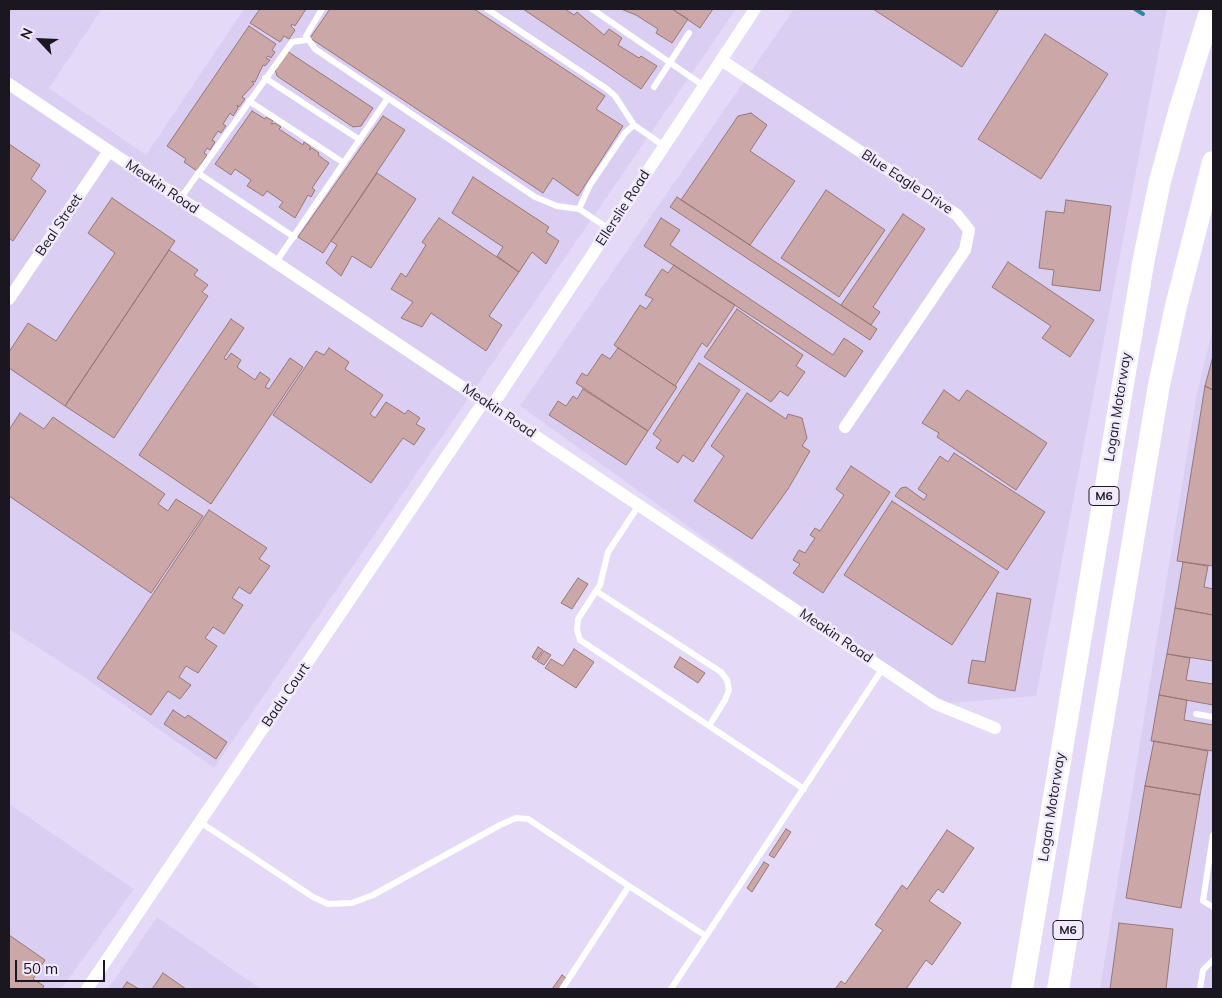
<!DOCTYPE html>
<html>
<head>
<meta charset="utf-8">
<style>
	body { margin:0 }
	#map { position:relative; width:1222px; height:998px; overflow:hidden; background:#e4daf8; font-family:Mulish,sans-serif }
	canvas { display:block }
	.frame { position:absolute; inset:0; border:10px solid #1a1721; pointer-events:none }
	.north { position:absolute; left:15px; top:15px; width:50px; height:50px; -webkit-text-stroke:4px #f0eafc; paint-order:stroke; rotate:295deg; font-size:14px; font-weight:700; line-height:20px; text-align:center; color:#1a1721 }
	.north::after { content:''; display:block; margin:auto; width:18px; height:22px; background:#1a1721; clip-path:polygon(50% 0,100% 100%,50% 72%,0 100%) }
	.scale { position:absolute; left:15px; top:960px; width:90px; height:22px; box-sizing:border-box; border:2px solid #1a1721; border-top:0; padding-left:6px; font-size:15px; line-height:18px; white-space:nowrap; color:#1a1721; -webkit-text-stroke:4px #f0eafc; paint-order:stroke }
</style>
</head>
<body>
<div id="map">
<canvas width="1222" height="998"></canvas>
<div class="frame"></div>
<div class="north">N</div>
<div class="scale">50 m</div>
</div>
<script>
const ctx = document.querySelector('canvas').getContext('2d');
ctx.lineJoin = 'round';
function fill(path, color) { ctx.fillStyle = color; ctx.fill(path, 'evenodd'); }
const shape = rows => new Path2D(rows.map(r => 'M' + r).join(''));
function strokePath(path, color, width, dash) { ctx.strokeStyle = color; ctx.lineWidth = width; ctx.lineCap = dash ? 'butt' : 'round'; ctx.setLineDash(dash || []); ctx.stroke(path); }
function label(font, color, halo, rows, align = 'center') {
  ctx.font = font + ' Mulish,sans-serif'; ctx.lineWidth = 5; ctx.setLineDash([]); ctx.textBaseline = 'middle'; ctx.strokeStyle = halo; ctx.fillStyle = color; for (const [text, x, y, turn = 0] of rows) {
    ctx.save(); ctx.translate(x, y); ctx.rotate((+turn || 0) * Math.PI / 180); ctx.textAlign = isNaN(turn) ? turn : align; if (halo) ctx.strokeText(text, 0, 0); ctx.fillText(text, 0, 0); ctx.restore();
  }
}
fill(shape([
	[9,9,102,9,49,88,146,155,244,9,736,9,214,768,90,681,9,629],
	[794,9,1167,9,1036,696,936,704,520,406],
	[1213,328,1213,989,1100,989,1197,393],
	[9,804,134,889,61,989,9,989],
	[157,917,261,989,108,989]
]), '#dacef3');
strokePath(shape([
	[1135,9,1143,14]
]), '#2d889e', 4);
const building = shape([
	[260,9,306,9,295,26,292,24,291,26,295,30,289,39,284,36,280,42,250,23,260,9],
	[330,9,474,9,605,96,596,109,623,126,578,196,553,178,543,193,310,38,330,9],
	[523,9,565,9,574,15,577,12,604,35,609,29,622,38,618,45,639,58,641,56,657,66,641,89,523,9],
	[621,9,672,9,688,19,672,43,656,33,658,29,636,15,621,9],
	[672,9,713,9,700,28,672,9],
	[873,9,999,9,962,67,873,9],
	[249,26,276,44,272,50,275,52,271,58,268,56,266,58,270,60,265,66,263,65,255,82,252,81,254,84,242,97,245,99,239,107,237,105,238,108,233,116,230,113,223,124,226,126,221,133,218,131,212,140,215,142,210,150,207,148,204,153,207,155,197,171,184,162,186,159,167,146,249,26],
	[1045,34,1108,74,1041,179,978,139,1045,34],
	[287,51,373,108,361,126,353,127,277,76,275,69,287,51],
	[252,111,265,119,266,117,273,121,271,124,275,123,281,127,279,129,303,145,304,142,311,147,309,150,312,148,319,153,318,155,329,163,312,188,315,190,311,197,308,195,295,218,279,207,283,202,267,191,263,196,247,186,251,180,235,169,231,175,215,164,252,111],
	[751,113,767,125,750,151,795,181,750,245,681,200,738,116,751,113],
	[383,116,405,130,323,253,298,237,383,116],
	[9,144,40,165,31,179,46,191,13,241,9,238,9,144],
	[377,173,416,199,371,268,352,256,341,276,326,263,337,245,331,241,377,173],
	[473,177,549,227,546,232,559,241,546,264,532,252,519,272,497,256,503,247,452,213,473,177],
	[826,190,885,230,839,297,781,258,826,190],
	[677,197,877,329,870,340,670,207,677,197],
	[112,198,175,241,65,406,9,368,9,352,28,323,56,341,115,253,88,233,112,198],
	[1066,200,1111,206,1100,291,1052,285,1054,270,1039,268,1046,211,1064,213,1066,200],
	[903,214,925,229,873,307,880,312,871,325,841,305,903,214],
	[439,218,519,272,489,316,502,325,486,351,431,313,422,327,401,318,413,302,391,289,401,273,406,277,426,245,422,242,439,218],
	[661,218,680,230,670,245,833,355,844,338,863,351,845,377,644,246,661,218],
	[169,250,198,270,194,275,208,285,202,292,208,296,114,438,65,406,169,250],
	[1008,262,1094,320,1070,357,1042,338,1051,326,992,287,1008,262],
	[674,265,735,305,707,347,702,343,675,386,614,345,640,305,646,309,653,299,645,295,662,269,668,273,674,265],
	[737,309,803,355,796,366,805,372,788,396,780,391,771,402,704,357,737,309],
	[231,319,244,328,224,358,226,360,231,353,241,360,237,367,255,380,260,372,270,379,265,387,269,389,290,358,303,367,211,504,139,455,231,319],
	[329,348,349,362,345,369,383,395,370,414,375,418,386,402,405,414,408,410,420,418,416,424,425,429,414,445,403,438,371,483,273,415,316,351,324,355,329,348],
	[618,348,677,387,648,431,576,383,582,373,587,376,602,354,610,359,618,348],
	[1213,356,1213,390,1205,386,1213,356],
	[699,363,740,390,693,462,683,455,678,463,656,448,661,440,653,434,699,363],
	[1205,386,1213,390,1213,566,1177,561,1205,386],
	[583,389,648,431,626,465,549,415,558,401,566,406,573,396,577,399,583,389],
	[944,390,959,401,967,390,1047,443,1016,490,937,437,939,433,922,423,944,390],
	[747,393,786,419,788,414,802,418,807,438,802,446,810,451,788,489,752,539,694,501,724,456,711,446,747,393],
	[20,413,44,429,53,417,165,494,158,504,168,511,176,499,203,516,151,593,9,496,9,430,20,413],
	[954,453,1045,512,1007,570,895,496,901,488,906,487,924,500,927,495,918,489,940,456,948,462,954,453],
	[851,466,890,492,823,593,793,573,800,564,793,560,799,550,805,553,815,538,810,535,815,528,820,531,844,495,836,489,851,466],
	[892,501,999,572,952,645,844,575,892,501],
	[209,510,267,548,259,559,270,566,250,594,239,587,232,598,243,605,224,634,213,627,205,638,217,646,198,673,186,666,179,677,191,685,180,699,168,691,151,715,97,678,209,510],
	[1183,562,1208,566,1204,587,1213,589,1213,615,1175,608,1183,562],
	[578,578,588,584,572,609,561,603,578,578],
	[997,593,1031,599,1015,691,968,683,972,660,985,662,997,593],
	[1175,608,1213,615,1213,661,1167,654,1175,608],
	[538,647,543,650,536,660,532,657,538,647],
	[574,649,594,662,576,688,545,668,551,659,563,666,574,649],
	[544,651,551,655,544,665,537,661,544,651],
	[1167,654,1190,658,1186,680,1213,684,1213,705,1159,695,1167,654],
	[680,657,705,673,698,683,674,667,680,657],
	[1159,695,1187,700,1184,720,1213,725,1213,751,1151,741,1159,695],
	[173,710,185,718,188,715,227,742,216,759,164,724,173,710],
	[1154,741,1208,751,1200,795,1145,786,1154,741],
	[1145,786,1200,795,1181,908,1126,898,1145,786],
	[786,829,791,832,774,858,769,855,786,829],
	[947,830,974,848,943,893,938,889,929,901,961,923,932,965,926,960,906,989,835,989,841,981,845,984,883,930,875,925,902,885,907,889,947,830],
	[764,862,769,865,752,892,747,888,764,862],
	[1119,923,1173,929,1166,989,1110,989,1119,923],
	[9,935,45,960,33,979,44,986,42,989,9,989,9,935],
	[163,973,186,989,152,989,163,973],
	[562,975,566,978,559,989,552,989,562,975],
	[127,982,139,989,122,989,127,982]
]);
fill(building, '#cba8a7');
strokePath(building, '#987776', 1);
strokePath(shape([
	[322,9,306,36,315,49,535,197,557,206,579,209,609,229],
	[487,9,607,89,615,96,634,125,664,146],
	[592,9,704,86],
	[265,78,360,140],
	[654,87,689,33],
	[249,101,344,163],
	[198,173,294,237],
	[180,199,292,42,306,40],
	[579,209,590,185,625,133,634,125],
	[276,262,388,98],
	[639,505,608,552,600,585,578,619,577,630,580,640,804,789],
	[596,591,721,672,727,680,729,690,725,700,709,726],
	[1196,714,1213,717],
	[200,822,313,897,328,904,352,903,373,895,500,825,516,818,528,819,629,886],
	[1213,835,1203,901,1213,907],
	[562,989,629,886,706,936],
	[671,989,883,668],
	[1200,989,1203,970,1213,960]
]), '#fff', 6);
strokePath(shape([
	[721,60,957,215,969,230,965,250,845,427],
	[9,84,936,704,995,728],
	[9,299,109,151],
	[492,406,755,9],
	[87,989,484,401]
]), '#fff', 12);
strokePath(shape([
	[1022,989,1144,258,1160,181,1179,112,1211,9],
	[1058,989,1159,385,1176,306,1213,162]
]), '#fff', 22);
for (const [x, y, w] of [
	[1104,496,30],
	[1068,930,30]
]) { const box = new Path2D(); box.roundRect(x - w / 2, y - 9.5, w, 19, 4); ctx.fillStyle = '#f0eafc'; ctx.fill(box); strokePath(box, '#1a1721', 1); }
label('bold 12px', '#1a1721', null, [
	["M6",1104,496],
	["M6",1068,930]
]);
label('14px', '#1a1721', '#f0eafc', [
	["Blue Eagle Drive",907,182,33],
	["Meakin Road",162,187,34],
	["Ellerslie Road",623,208,-57],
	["Beal Street",59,225,-56],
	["Logan Motorway",1118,407,-81],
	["Meakin Road",499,411,34],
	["Meakin Road",836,636,34],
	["Badu Court",286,695,-56],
	["Logan Motorway",1052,807,-81]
]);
</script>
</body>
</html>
